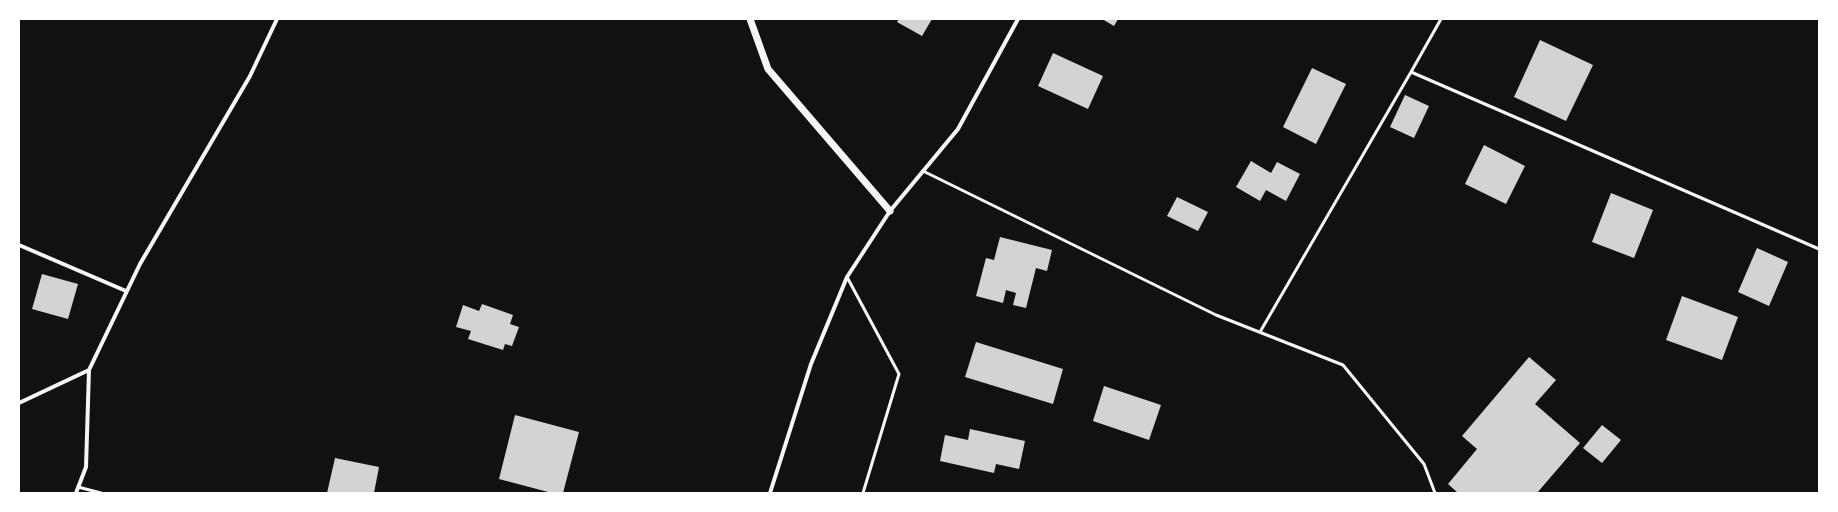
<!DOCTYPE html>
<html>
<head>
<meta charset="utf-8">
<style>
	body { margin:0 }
	#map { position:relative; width:1838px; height:512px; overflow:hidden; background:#111; font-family:"Nunito Sans",sans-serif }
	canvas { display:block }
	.frame { position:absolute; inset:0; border:20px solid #fff; pointer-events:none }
</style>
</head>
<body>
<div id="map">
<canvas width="1838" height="512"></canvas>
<div class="frame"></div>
</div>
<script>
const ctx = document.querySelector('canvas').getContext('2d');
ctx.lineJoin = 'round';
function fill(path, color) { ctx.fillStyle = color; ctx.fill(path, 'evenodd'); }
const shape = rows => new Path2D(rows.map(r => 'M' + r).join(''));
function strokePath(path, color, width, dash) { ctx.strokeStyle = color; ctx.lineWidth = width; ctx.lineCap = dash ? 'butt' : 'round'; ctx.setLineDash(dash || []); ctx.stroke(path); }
fill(shape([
	[899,19,932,19,922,36,897,22],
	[1102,19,1118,19,1114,26],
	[1540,40,1593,65,1566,121,1514,97],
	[1053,53,1103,76,1088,109,1038,86],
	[1312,68,1346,84,1316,144,1283,127],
	[1405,95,1429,106,1414,138,1390,127],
	[1484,145,1525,166,1506,204,1465,184],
	[1251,161,1271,173,1277,162,1300,174,1286,201,1266,190,1260,201,1236,187],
	[1611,193,1653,210,1634,258,1592,242],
	[1177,197,1208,212,1198,231,1167,216],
	[1000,237,1052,250,1047,271,1036,268,1026,308,1013,305,1016,293,1006,290,1003,303,976,296,986,258,994,260],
	[1757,248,1788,262,1769,306,1738,292],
	[42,274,78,284,68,319,32,309],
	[1682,296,1738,317,1722,360,1666,340],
	[482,304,513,315,510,324,519,327,512,346,505,344,503,350,468,339,471,331,456,327,463,305,479,311],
	[976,342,1063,369,1053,404,965,377],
	[1529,357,1556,380,1535,404,1580,443,1537,493,1458,493,1448,484,1477,449,1462,436],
	[1104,386,1161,405,1149,440,1093,421],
	[515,415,579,432,563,493,552,493,499,479],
	[1602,425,1621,440,1602,463,1583,448],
	[970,429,1025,441,1019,469,996,464,994,473,940,461,945,435,968,440],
	[335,458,379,467,374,493,327,493]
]), '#d3d3d3');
strokePath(shape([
	[1411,72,1441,19],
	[923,171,1216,315,1343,365,1424,464,1435,493],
	[847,277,899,374,863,493],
	[1260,332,1411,72,1819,249],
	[78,487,101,493]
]), '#f5f5f5', 3);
strokePath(shape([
	[19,245,126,291],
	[19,403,89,370,140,264,250,76,277,19],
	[76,493,86,467,89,370],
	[770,493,811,364,847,277,890,211,958,129,1018,19]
]), '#f5f5f5', 4);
strokePath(shape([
	[750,19,768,69,890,211]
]), '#f5f5f5', 7);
</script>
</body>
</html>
